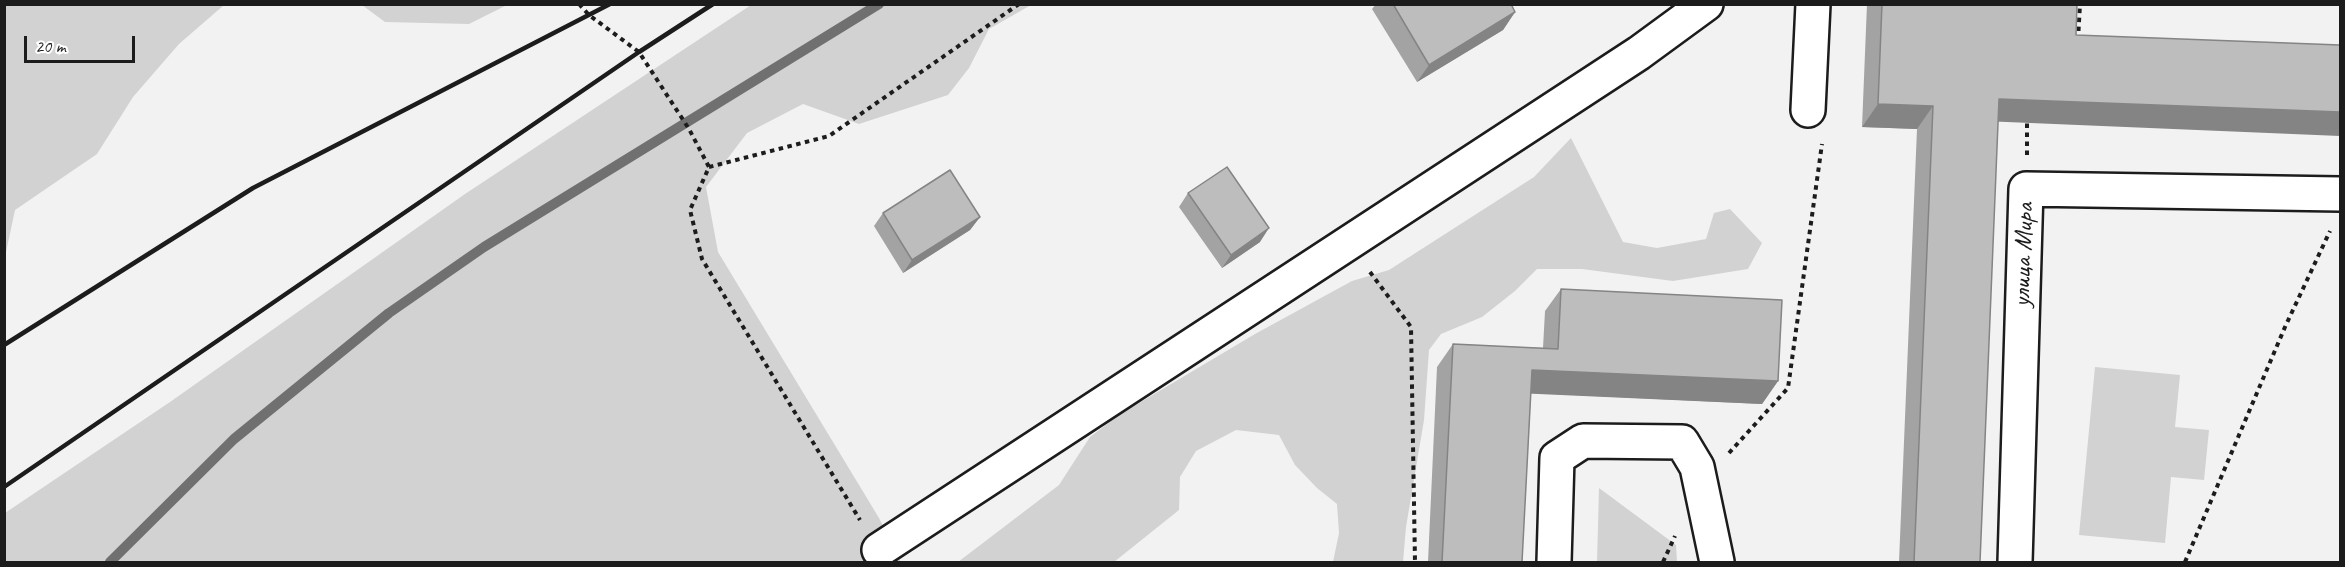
<!DOCTYPE html>
<html>
<head>
<meta charset="utf-8">
<style>
	body { margin:0 }
	#map { position:relative; width:2345px; height:567px; overflow:hidden; background:#f2f2f2; font-family:Caveat,sans-serif }
	canvas { display:block }
	.frame { position:absolute; inset:0; border:6px solid #1c1c1c; pointer-events:none }
	.scale { position:absolute; left:24px; top:36px; width:111px; height:27px; box-sizing:border-box; border:3px solid #1c1c1c; border-top:0; padding-left:8px; font-size:18px; line-height:21px; white-space:nowrap; color:#1c1c1c; -webkit-text-stroke:4px #fff; paint-order:stroke }
</style>
</head>
<body>
<div id="map">
<canvas width="2345" height="567"></canvas>
<div class="frame"></div>
<div class="scale">20 m</div>
</div>
<script>
const ctx = document.querySelector('canvas').getContext('2d');
ctx.lineJoin = 'round';
function fill(path, color) { ctx.fillStyle = color; ctx.fill(path, 'evenodd'); }
const shape = rows => new Path2D(rows.map(r => 'M' + r).join(''));
function strokePath(path, color, width, dash) { ctx.strokeStyle = color; ctx.lineWidth = width; ctx.lineCap = dash ? 'butt' : 'round'; ctx.setLineDash(dash || []); ctx.stroke(path); }
function label(font, color, halo, rows, align = 'center') {
  ctx.font = font + ' Caveat,sans-serif'; ctx.lineWidth = 6; ctx.setLineDash([]); ctx.textBaseline = 'middle'; ctx.strokeStyle = halo; ctx.fillStyle = color; for (const [text, x, y, turn = 0] of rows) {
    ctx.save(); ctx.translate(x, y); ctx.rotate((+turn || 0) * Math.PI / 180); ctx.textAlign = isNaN(turn) ? turn : align; if (halo) ctx.strokeText(text, 0, 0); ctx.fillText(text, 0, 0); ctx.restore();
  }
}
fill(shape([
	[5,4,224,5,179,44,133,97,97,154,15,210,5,257],
	[362,5,507,5,469,24,385,22],
	[751,5,1031,5,989,29,969,68,948,95,859,124,803,104,747,133,706,187,718,252,879,518,901,562,5,562,5,513,170,402,465,194],
	[1571,138,1623,242,1657,248,1706,239,1714,213,1730,209,1762,243,1748,269,1673,281,1582,269,1537,269,1515,291,1482,317,1441,334,1429,350,1424,420,1406,527,1403,562,1333,562,1339,533,1337,504,1317,488,1295,465,1279,435,1236,430,1196,451,1180,477,1179,510,1114,562,958,562,1059,485,1090,437,1119,415,1255,334,1352,281,1389,270,1534,177],
	[2095,367,2180,375,2175,427,2209,430,2204,480,2171,477,2165,543,2079,535],
	[1599,488,1676,545,1677,562,1597,562]
]), '#d2d2d2');
strokePath(shape([
	[110,562,234,439,389,313,484,247,879,4]
]), '#707070', 10);
const minor = shape([
	[1808,110,1813,4],
	[879,550,1639,53,1706,4],
	[1554,562,1557,458,1583,441,1682,442,1697,467,1717,562],
	[2015,562,2026,189,2340,194]
]);
strokePath(minor, '#1c1c1c', 38);
strokePath(shape([
	[579,4,589,15,639,52,689,129,709,167,690,210,702,259,860,520],
	[2078,40,2080,4],
	[2027,155,2027,123],
	[709,167,829,136,1019,4],
	[1370,272,1411,327,1415,562],
	[1729,453,1788,388,1822,144],
	[1663,562,1675,536],
	[2185,562,2285,327,2330,231]
]), '#1c1c1c', 4, [4.5, 4.5]);
strokePath(minor, '#fff', 33);
strokePath(shape([
	[4,345,253,188,610,4],
	[4,487,639,52,713,4]
]), '#1c1c1c', 4.5);
fill(shape([
	[1376,4,1511,4,1515,12,1503,30,1417,82,1372,9],
	[1867,4,2077,4,1998,122,1980,562,1899,562,1917,129,1862,127],
	[1188,193,1260,242,1222,268,1179,207],
	[883,213,980,217,970,230,903,273,874,226],
	[1561,289,1778,381,1762,404,1531,393,1522,562,1428,562,1437,367,1453,344,1543,348,1545,311]
]), '#a3a3a3');
fill(shape([
	[1515,12,1503,30,1417,82,1429,65],
	[1999,99,2340,112,2340,136,1983,121],
	[1878,104,1933,106,1917,129,1862,127],
	[980,217,970,230,903,273,912,260],
	[1269,228,1260,242,1222,268,1231,255],
	[1532,370,1778,381,1762,404,1516,393]
]), '#848484');
const building = shape([
	[1393,4,1511,4,1515,12,1429,65,1393,4],
	[1882,4,2077,4,2076,35,2340,45,2340,112,1999,99,1980,562,1914,562,1933,106,1878,104,1882,4],
	[1227,167,1269,228,1231,255,1188,193,1227,167],
	[950,170,980,217,912,260,883,213,950,170],
	[1561,289,1782,300,1778,381,1532,370,1522,562,1442,562,1453,344,1558,349,1561,289]
]);
fill(building, '#bdbdbd');
strokePath(building, '#848484', 1.5);
label('26px', '#1c1c1c', '#fff', [
	["улица Мира",2024,255,-88]
]);
</script>
</body>
</html>
